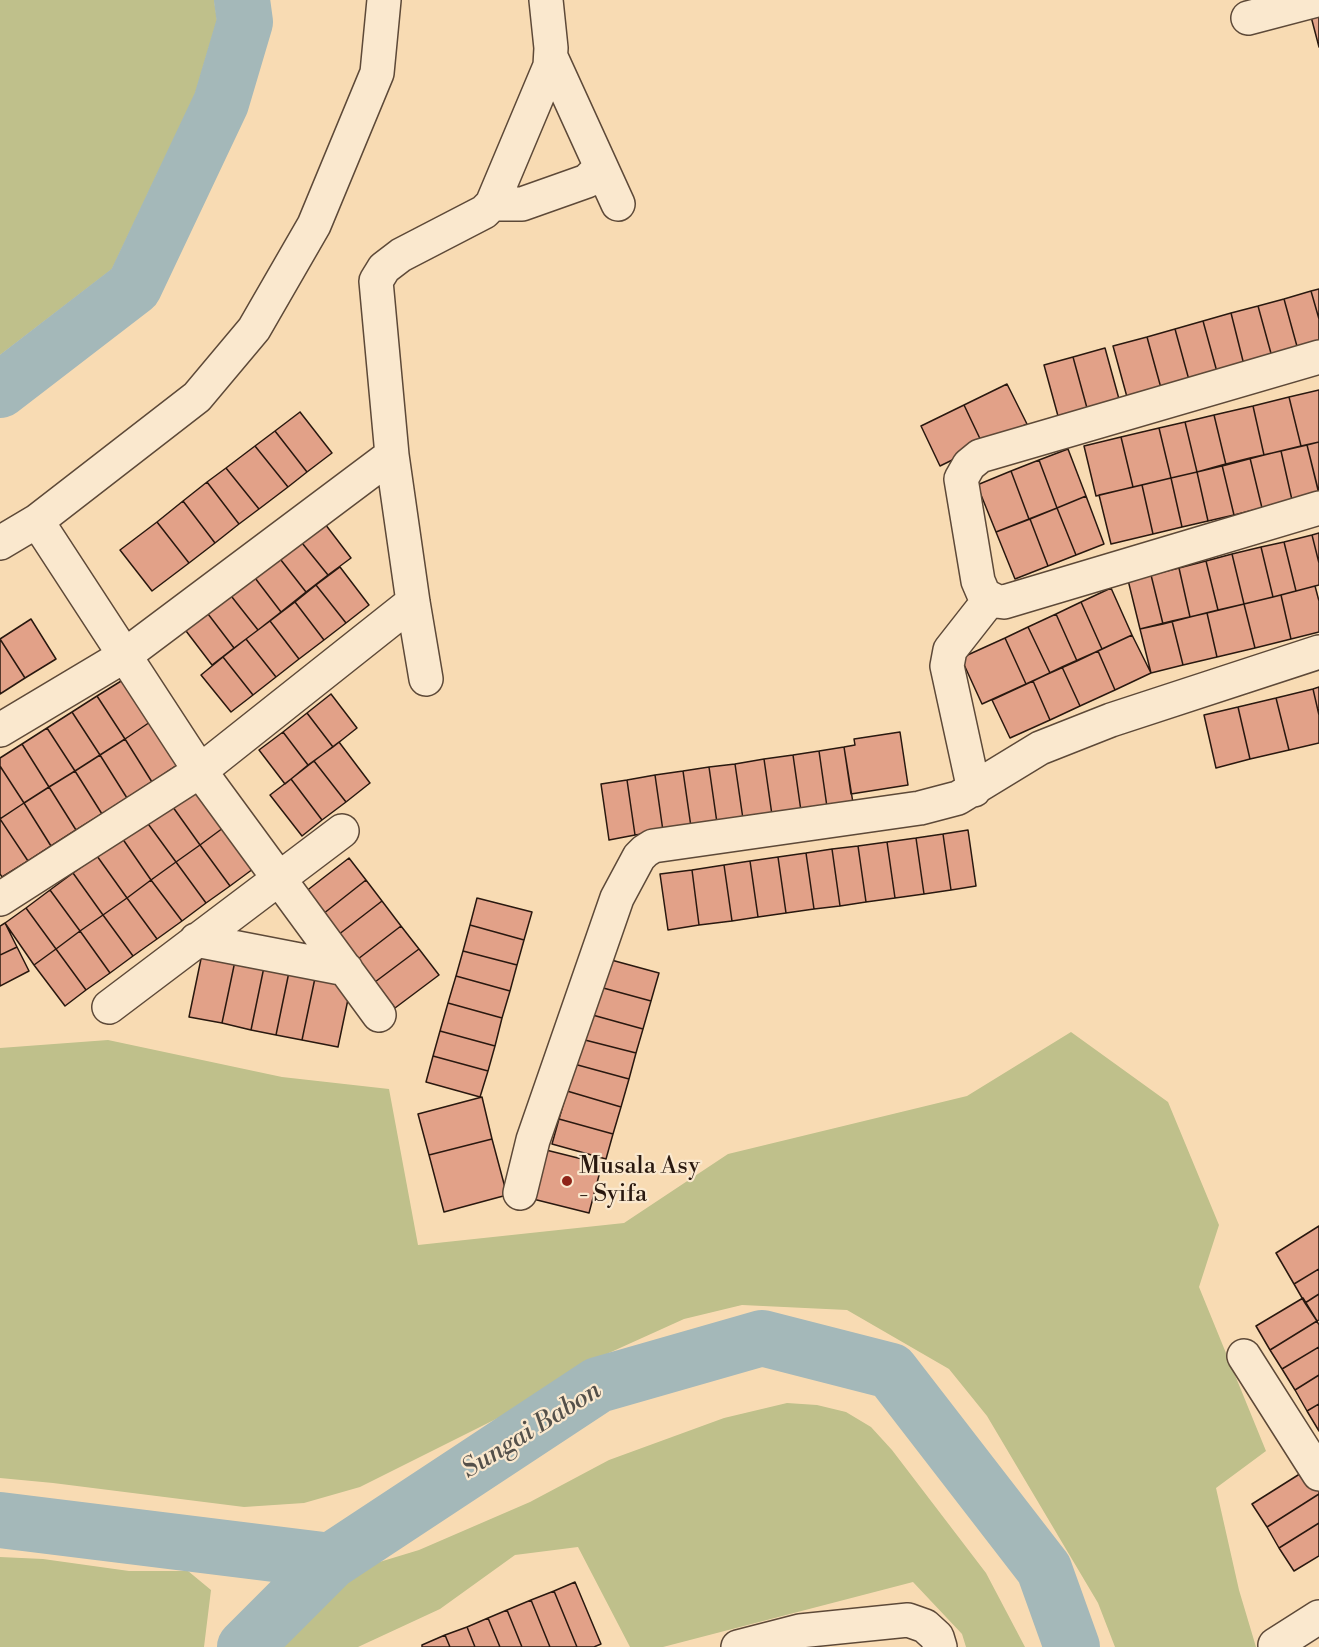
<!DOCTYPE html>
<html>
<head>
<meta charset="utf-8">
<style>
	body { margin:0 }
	canvas { display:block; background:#f8dbb3 }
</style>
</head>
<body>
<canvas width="1319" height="1647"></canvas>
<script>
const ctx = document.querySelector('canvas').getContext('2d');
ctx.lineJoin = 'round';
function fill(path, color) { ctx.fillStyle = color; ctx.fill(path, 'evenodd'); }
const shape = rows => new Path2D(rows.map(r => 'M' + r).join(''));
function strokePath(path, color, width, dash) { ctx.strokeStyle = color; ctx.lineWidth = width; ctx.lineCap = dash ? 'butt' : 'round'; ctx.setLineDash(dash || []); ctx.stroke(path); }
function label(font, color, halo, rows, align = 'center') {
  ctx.font = font + ' "Libre Bodoni",serif'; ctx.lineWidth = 4.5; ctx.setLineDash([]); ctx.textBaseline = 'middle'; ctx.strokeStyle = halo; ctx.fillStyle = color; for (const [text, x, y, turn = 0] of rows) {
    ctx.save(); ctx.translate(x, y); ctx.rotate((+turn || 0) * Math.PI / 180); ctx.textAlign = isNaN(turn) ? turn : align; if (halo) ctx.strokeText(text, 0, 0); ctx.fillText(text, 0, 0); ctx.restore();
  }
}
fill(shape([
	[0,0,214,0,217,20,195,94,112,269,0,355],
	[1071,1032,1168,1102,1219,1225,1199,1287,1266,1451,1216,1488,1239,1590,1256,1647,1115,1647,1098,1603,987,1416,949,1369,847,1310,742,1305,684,1319,600,1357,545,1389,518,1408,360,1487,304,1503,244,1507,53,1483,0,1478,0,1048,108,1040,282,1077,389,1089,418,1245,624,1223,728,1154,967,1096],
	[787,1403,817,1405,846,1412,871,1427,892,1450,986,1573,1025,1647,966,1647,962,1634,913,1582,663,1647,630,1647,578,1547,515,1555,440,1609,358,1647,275,1647,338,1585,363,1567,419,1550,530,1502,609,1460,724,1418],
	[0,1557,43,1559,129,1571,188,1571,211,1590,204,1647,0,1647]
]), '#bfc08b');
strokePath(shape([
	[0,390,134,287,221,103,245,22,242,0],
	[0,1520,331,1561,598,1385,762,1338,891,1371,1044,1569,1072,1647],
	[245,1647,331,1561]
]), '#a4b8b9', 56);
const building = shape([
	[1319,7,1319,47,1309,9,1319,7],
	[1319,289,1319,319,1311,291,1319,289],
	[1311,291,1319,319,1319,344,1298,350,1284,299,1311,291],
	[1284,299,1298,350,1272,357,1258,306,1284,299],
	[1258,306,1272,357,1244,365,1231,313,1258,306],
	[1231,313,1244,365,1217,372,1203,321,1231,313],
	[1203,321,1217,372,1189,380,1175,329,1203,321],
	[1175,329,1189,380,1161,388,1147,337,1175,329],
	[1147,337,1161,388,1127,397,1113,346,1147,337],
	[1105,348,1119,399,1087,408,1073,357,1105,348],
	[1073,357,1087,408,1058,416,1044,365,1073,357],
	[1007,384,1027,424,983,445,964,405,1007,384],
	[1319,390,1319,442,1301,446,1289,397,1319,390],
	[1289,397,1301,446,1264,455,1253,406,1289,397],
	[964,405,983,445,940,466,921,426,964,405],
	[1253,406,1264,455,1226,465,1214,415,1253,406],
	[300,412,332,453,307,472,275,431,300,412],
	[1214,415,1226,465,1197,472,1185,422,1214,415],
	[1185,422,1197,472,1171,478,1159,428,1185,422],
	[1159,428,1171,478,1133,487,1121,437,1159,428],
	[275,431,307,472,288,487,255,446,275,431],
	[1121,437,1133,487,1096,496,1084,446,1121,437],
	[1319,442,1319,493,1307,445,1319,442],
	[1307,445,1319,494,1292,500,1281,451,1307,445],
	[255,446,288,487,259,509,226,468,255,446],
	[1068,449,1086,496,1057,508,1039,460,1068,449],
	[1281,451,1292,500,1262,508,1250,458,1281,451],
	[1250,458,1262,508,1234,515,1222,465,1250,458],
	[1039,460,1057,508,1029,519,1011,471,1039,460],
	[1222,465,1234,515,1208,521,1197,472,1222,465],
	[226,468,259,509,239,524,207,482,226,468],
	[1011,471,1029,519,996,532,977,485,1011,471],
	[1197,472,1208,521,1182,527,1171,478,1197,472],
	[1171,478,1182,527,1153,534,1142,485,1171,478],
	[207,482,239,524,215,543,183,501,207,482],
	[1142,485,1153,534,1111,544,1099,495,1142,485],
	[1086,496,1104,544,1076,555,1057,508,1086,496],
	[183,501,215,543,189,563,157,522,183,501],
	[1057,508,1076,555,1048,566,1030,519,1057,508],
	[1030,519,1048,566,1015,579,996,532,1030,519],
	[322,520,351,558,328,575,298,538,322,520],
	[157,522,189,563,152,591,120,550,157,522],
	[1319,533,1319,563,1312,535,1319,533],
	[1312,535,1319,563,1319,585,1296,591,1284,542,1312,535],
	[298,538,328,575,306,592,277,555,298,538],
	[1284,542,1296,591,1273,597,1261,547,1284,542],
	[1261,547,1273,597,1244,604,1232,554,1261,547],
	[1232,554,1244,604,1218,610,1206,561,1232,554],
	[277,555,306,592,281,612,252,574,277,555],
	[1206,561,1218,610,1190,617,1179,568,1206,561],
	[340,567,369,605,346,623,316,585,340,567],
	[1179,568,1190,617,1163,624,1151,575,1179,568],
	[252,574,281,612,258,630,228,592,252,574],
	[1151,575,1163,624,1140,629,1128,580,1151,575],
	[316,585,346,623,324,640,295,602,316,585],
	[1315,586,1319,601,1319,632,1291,639,1281,595,1315,586],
	[1111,588,1132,635,1102,649,1081,602,1111,588],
	[228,592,258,630,234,648,205,610,228,592],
	[1281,595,1291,639,1255,648,1244,604,1281,595],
	[295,602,324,640,299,659,270,621,295,602],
	[1081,602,1102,649,1077,661,1056,614,1081,602],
	[1244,604,1255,648,1217,657,1207,613,1244,604],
	[205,610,234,648,212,665,183,627,205,610],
	[1207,613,1217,657,1183,665,1172,621,1207,613],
	[1056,614,1077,661,1050,673,1028,627,1056,614],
	[31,619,56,659,25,678,0,639,31,619],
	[270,621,299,659,276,677,246,639,270,621],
	[1172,621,1183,665,1151,673,1140,629,1172,621],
	[1028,627,1050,673,1026,684,1005,638,1028,627],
	[1132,635,1151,673,1115,690,1098,651,1132,635],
	[1005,638,1026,684,982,704,961,658,1005,638],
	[0,639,25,678,0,694,0,639],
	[246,639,276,677,253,695,223,657,246,639],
	[1098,651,1115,690,1080,706,1062,667,1098,651],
	[223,657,253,695,231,712,201,675,223,657],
	[1062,667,1080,706,1050,720,1033,681,1062,667],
	[126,678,153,720,125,739,97,696,126,678],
	[1033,681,1050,720,1010,738,992,700,1033,681],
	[1319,687,1319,715,1313,689,1319,687],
	[1313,689,1319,715,1319,743,1289,750,1276,698,1313,689],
	[331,694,357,728,333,747,307,713,331,694],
	[97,696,125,739,100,755,72,712,97,696],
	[1276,698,1289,750,1250,759,1238,707,1276,698],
	[1238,707,1250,759,1216,768,1204,715,1238,707],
	[72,712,100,755,75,771,47,728,72,712],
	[307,713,333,747,308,765,283,732,307,713],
	[153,720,180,763,152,782,125,739,153,720],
	[47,728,75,771,49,787,22,744,47,728],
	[283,732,308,765,285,784,259,750,283,732],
	[900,732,908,785,851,794,844,747,855,745,854,739,900,732],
	[125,739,152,782,127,798,100,755,125,739],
	[339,742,370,783,346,802,314,761,339,742],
	[22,744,49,787,24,803,0,766,0,758,22,744],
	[844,747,853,803,827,807,819,751,844,747],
	[819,751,827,807,801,811,793,755,819,751],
	[100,755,127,798,102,814,75,771,100,755],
	[793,755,801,811,772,815,764,759,793,755],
	[764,759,772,815,743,819,735,764,764,759],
	[314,761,346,802,322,820,291,779,314,761],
	[735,764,743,819,717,823,709,767,735,764],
	[0,766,24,803,0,819,0,766],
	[709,767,717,823,691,827,683,771,709,767],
	[75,771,102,814,76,830,49,787,75,771],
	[683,771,691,827,663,831,655,775,683,771],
	[655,775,663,831,635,835,627,780,655,775],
	[291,779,322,820,302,836,270,795,291,779],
	[627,780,635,835,609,840,601,784,627,780],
	[198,784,227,825,200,845,170,803,198,784],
	[49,787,76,830,51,846,24,803,49,787],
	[24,803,51,846,28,861,0,819,24,803],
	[170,803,200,845,176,862,146,821,170,803],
	[0,819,28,861,2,877,0,874,0,819],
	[146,821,176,862,151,880,122,838,146,821],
	[227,825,257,866,230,886,200,845,227,825],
	[968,830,976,886,951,890,943,834,968,830],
	[943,834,951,890,924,894,916,838,943,834],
	[122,838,151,880,127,898,97,856,122,838],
	[916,838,924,894,895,898,887,842,916,838],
	[887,842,895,898,866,902,858,846,887,842],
	[200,845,230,886,206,903,176,862,200,845],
	[858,846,866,902,840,906,832,849,858,846],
	[832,849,840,906,814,909,806,853,832,849],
	[806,853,814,909,786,913,778,857,806,853],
	[97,856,127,898,103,915,73,873,97,856],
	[778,857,786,913,758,917,750,861,778,857],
	[349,858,366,880,323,914,305,892,349,858],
	[750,861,758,917,732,921,724,865,750,861],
	[176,862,206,903,182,921,151,880,176,862],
	[724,865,732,921,699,925,692,870,724,865],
	[692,870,699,925,668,930,660,874,692,870],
	[73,873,103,915,80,931,50,890,73,873],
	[151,880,182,921,157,939,127,898,151,880],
	[366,880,382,901,338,935,323,914,366,880],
	[50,890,80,931,56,949,26,908,50,890],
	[127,898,157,939,133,956,103,915,127,898],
	[477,898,532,912,524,940,470,925,477,898],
	[382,901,401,926,358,959,338,935,382,901],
	[26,908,56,949,34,965,5,923,26,908],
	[103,915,133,956,110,973,80,931,103,915],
	[5,923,17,947,0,955,0,926,5,923],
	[470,925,524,940,517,965,463,951,470,925],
	[401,926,419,949,375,982,358,959,401,926],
	[80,931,110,973,86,990,56,949,80,931],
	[17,947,29,971,0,986,0,955,17,947],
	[56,949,86,990,65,1006,34,965,56,949],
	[419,949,439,975,395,1008,375,982,419,949],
	[463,951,517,965,510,991,456,976,463,951],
	[202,954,235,961,222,1023,189,1017,202,954],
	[604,958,659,973,651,1001,596,986,604,958],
	[235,961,264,967,251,1030,222,1023,235,961],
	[264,967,289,972,276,1035,251,1030,264,967],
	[289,972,315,978,302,1040,276,1035,289,972],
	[456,976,510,991,502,1018,448,1003,456,976],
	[315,978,351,985,338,1047,302,1040,315,978],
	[596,986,651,1001,643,1029,589,1014,596,986],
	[448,1003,502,1018,495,1046,440,1031,448,1003],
	[589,1014,643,1029,636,1053,581,1039,589,1014],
	[440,1031,495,1046,488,1071,433,1056,440,1031],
	[581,1039,636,1053,629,1079,574,1064,581,1039],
	[433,1056,488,1071,480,1097,426,1082,433,1056],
	[574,1064,629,1079,621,1107,567,1091,574,1064],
	[567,1091,621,1107,613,1134,559,1119,567,1091],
	[482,1097,492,1139,429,1155,418,1114,482,1097],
	[559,1119,613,1134,606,1159,552,1144,559,1119],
	[492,1139,507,1195,444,1212,429,1155,492,1139],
	[546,1150,602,1164,589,1213,533,1199,546,1150],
	[1319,1226,1319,1269,1294,1284,1276,1253,1319,1226],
	[1319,1269,1319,1294,1305,1303,1294,1284,1319,1269],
	[1319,1294,1319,1320,1317,1321,1305,1303,1319,1294],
	[1303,1298,1317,1321,1270,1350,1256,1326,1303,1298],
	[1317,1321,1319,1325,1319,1347,1282,1369,1270,1350,1317,1321],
	[1319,1347,1319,1375,1295,1390,1282,1369,1319,1347],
	[1319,1375,1319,1404,1307,1411,1295,1390,1319,1375],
	[1319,1404,1319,1431,1307,1411,1319,1404],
	[1306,1470,1319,1490,1319,1494,1267,1527,1252,1504,1306,1470],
	[1319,1494,1319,1523,1279,1548,1267,1527,1319,1494],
	[1319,1523,1319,1556,1294,1571,1279,1548,1319,1523],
	[575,1582,601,1644,594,1647,577,1647,554,1591,575,1582],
	[554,1591,577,1647,550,1647,531,1600,554,1591],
	[531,1600,550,1647,522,1647,507,1610,531,1600],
	[507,1610,522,1647,500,1647,488,1618,507,1610],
	[488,1618,500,1647,475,1647,467,1627,488,1618],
	[467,1627,475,1647,450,1647,445,1635,467,1627],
	[445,1635,450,1647,422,1647,422,1645,445,1635]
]);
fill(building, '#e2a188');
strokePath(building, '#29180f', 1.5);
const street = shape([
	[1248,18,1317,0],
	[551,57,618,204],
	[492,204,522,204,587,181,601,167],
	[1319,357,980,456,969,465,961,479,978,581,984,595,996,601,1004,602,1319,508],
	[37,521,200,771,379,1015],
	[0,543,37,521,197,397,254,329,314,225,377,73,384,0],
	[426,679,413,602,392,455,376,281,384,268,401,255,484,212,492,204,550,66,551,48,546,0],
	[0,730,124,656,392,455],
	[974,790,947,666,950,650,990,599],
	[0,899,200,771,413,602],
	[196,940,346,969],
	[109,1007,342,831],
	[520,1193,533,1140,617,898,639,857,645,851,653,846,920,808,958,798,1040,748,1111,720,1319,652],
	[1244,1356,1319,1474],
	[1275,1645,1319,1617],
	[738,1647,800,1631,908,1620,925,1626,937,1637,940,1647]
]);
strokePath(street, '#5d4938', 36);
strokePath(street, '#fae8ce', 33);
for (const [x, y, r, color] of [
	[567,1181,6,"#8f2418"]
]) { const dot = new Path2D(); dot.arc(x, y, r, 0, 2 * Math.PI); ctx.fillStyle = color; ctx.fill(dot); strokePath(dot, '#fae8ce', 2); }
label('24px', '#29180f', '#fae8ce', [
	["Musala Asy",579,1167],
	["- Syifa",579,1195]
], 'left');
label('italic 26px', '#54504a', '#fae8ce', [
	["Sungai Babon",532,1431,-32]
]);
</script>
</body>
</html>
